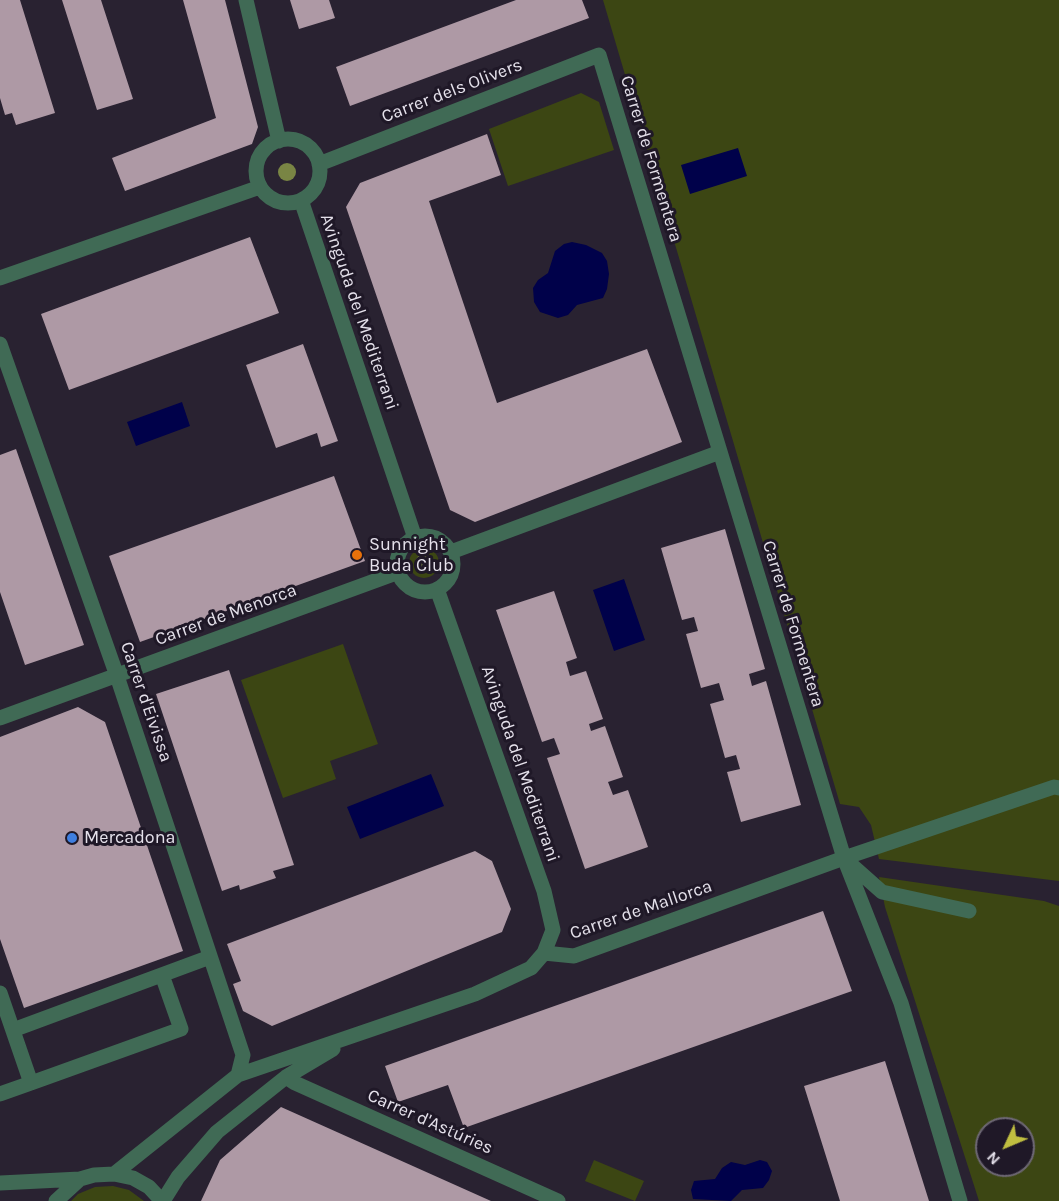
<!DOCTYPE html>
<html>
<head>
<meta charset="utf-8">
<style>
	body { margin:0 }
	#map { position:relative; width:1059px; height:1201px; overflow:hidden; background:#292231; font-family:Karla,sans-serif }
	canvas { display:block }
	.north { position:absolute; left:975px; top:1117px; width:60px; height:60px; box-sizing:border-box; background:#1f1827; border:2px solid #6e6875; border-radius:50%; rotate:226deg; font-size:16px; font-weight:700; line-height:24px; text-align:center; color:#e5e1eb }
	.north::after { content:''; display:block; margin:auto; width:21px; height:27px; background:#c0be40; clip-path:polygon(50% 0,100% 100%,50% 72%,0 100%) }
</style>
</head>
<body>
<div id="map">
<canvas width="1059" height="1201"></canvas>
<div class="north">N</div>
</div>
<script>
const ctx = document.querySelector('canvas').getContext('2d');
ctx.lineJoin = 'round';
function fill(path, color) { ctx.fillStyle = color; ctx.fill(path, 'evenodd'); }
const shape = rows => new Path2D(rows.map(r => 'M' + r).join(''));
function strokePath(path, color, width, dash) { ctx.strokeStyle = color; ctx.lineWidth = width; ctx.lineCap = dash ? 'butt' : 'round'; ctx.setLineDash(dash || []); ctx.stroke(path); }
function label(font, color, halo, rows, align = 'center') {
  ctx.font = font + ' Karla,sans-serif'; ctx.lineWidth = 6; ctx.setLineDash([]); ctx.textBaseline = 'middle'; ctx.strokeStyle = halo; ctx.fillStyle = color; for (const [text, x, y, turn = 0] of rows) {
    ctx.save(); ctx.translate(x, y); ctx.rotate((+turn || 0) * Math.PI / 180); ctx.textAlign = isNaN(turn) ? turn : align; if (halo) ctx.strokeText(text, 0, 0); ctx.fillText(text, 0, 0); ctx.restore();
  }
}
fill(shape([
	[603,0,1059,0,1059,881,879,859,871,825,859,807,840,804],
	[581,93,599,102,614,150,508,186,489,129],
	'409 563a15 15 0 1 1 30 0a15 15 0 1 1-30 0Z',
	[343,644,378,744,330,761,336,779,283,798,241,680],
	[879,877,1044,901,1059,906,1059,1201,979,1201,885,907],
	[987,1129,1023,1129,1023,1165,987,1165],
	[594,1160,644,1181,635,1201,585,1181],
	[113,1186,129,1190,144,1201,71,1201,78,1194,95,1187]
]), '#3c4613');
fill(shape([
	[738,148,747,176,690,194,681,165],
	[572,242,586,245,602,253,607,261,609,274,607,289,603,298,577,305,568,315,558,318,540,312,534,302,533,288,538,280,548,273,555,251,564,244],
	[182,402,190,426,136,446,127,422],
	[624,579,645,640,614,651,593,590],
	[431,774,444,806,360,839,347,807],
	[760,1160,767,1162,772,1171,769,1180,763,1188,742,1190,731,1201,693,1199,691,1190,694,1181,715,1179,722,1168,731,1162,745,1165]
]), '#00014a');
fill(shape([
	[0,0,20,0,55,113,16,125,12,113,5,115,0,98],
	[62,0,101,0,133,99,97,110],
	[183,0,225,0,258,127,252,144,125,191,112,158,216,118],
	[290,0,329,0,335,18,299,29],
	[516,0,582,0,589,18,350,106,336,67],
	[487,134,501,175,429,201,497,403,647,349,682,442,475,522,450,510,346,207,360,183],
	[250,237,279,313,69,390,41,314],
	[303,344,338,441,321,447,317,433,276,448,246,365],
	[16,449,84,645,25,665,0,592,0,455],
	[334,476,365,561,140,642,109,556],
	[725,529,765,669,749,674,752,686,766,681,801,805,741,822,727,772,740,769,736,755,725,758,710,704,724,700,719,683,701,688,686,634,698,631,694,617,682,620,661,548],
	[554,591,577,658,566,662,570,676,586,671,603,719,589,724,591,731,605,726,623,777,608,782,613,795,628,790,648,847,585,869,547,758,560,754,554,738,542,742,496,610],
	[229,670,294,865,273,871,276,878,240,890,239,885,222,891,156,694],
	[78,707,105,722,183,951,24,1008,0,939,0,737],
	[475,851,492,861,511,909,502,932,272,1026,243,1011,233,984,241,981,227,944],
	[823,911,852,991,464,1128,448,1085,398,1102,385,1066],
	[885,1061,929,1201,840,1201,804,1086],
	[281,1107,491,1201,201,1201,220,1160]
]), '#ae99a5');
strokePath(shape([
	[246,0,279,141],
	'256 171a32 32 0 1 1 64 0a32 32 0 1 1-64 0Z',
	[319,164,599,55,844,858,901,1003,960,1201],
	[301,200,415,538],
	[0,278,260,187],
	[0,344,117,676,243,1055,238,1075],
	'397 564a28 28 0 1 1 56 0a28 28 0 1 1-56 0Z',
	[451,552,720,452],
	[0,718,399,572],
	[846,860,882,892,969,911],
	[544,953,574,956,844,858,1054,787,1059,788],
	[0,993,31,1083,0,1094],
	[13,1030,210,957],
	[286,1077,295,1083,558,1201],
	[31,1083,181,1029,162,975],
	[114,1174,238,1075,475,994,531,968,544,953,553,930,544,891,437,589],
	[0,1183,80,1179],
	[56,1201,80,1179,94,1175,114,1174,133,1178,149,1187,162,1201],
	[163,1201,178,1177,217,1132,286,1077,333,1049]
]), '#406a55', 15);
ctx.fillStyle = '#798544';
for (const [x, y] of [
	[287,172],
	[424,563]
]) { ctx.beginPath(); ctx.arc(x, y, 9, 0, 2 * Math.PI); ctx.fill(); }
for (const [x, y, r, color] of [
	[357,555,6,"#e8710a"],
	[72,838,6,"#3f7fe0"]
]) { const dot = new Path2D(); dot.arc(x, y, r, 0, 2 * Math.PI); ctx.fillStyle = color; ctx.fill(dot); strokePath(dot, '#1f1827', 2); }
label('18px', '#e5e1eb', '#1f1827', [
	["Carrer dels Olivers",452,91,-21],
	["Carrer de Formentera",651,159,73],
	["Avinguda del Mediterrani",359,312,71],
	["Carrer de Menorca",226,615,-20],
	["Carrer de Formentera",793,624,73],
	["Carrer d'Eivissa",146,702,71],
	["Avinguda del Mediterrani",520,764,71],
	["Carrer de Mallorca",641,910,-19],
	["Carrer d'Astúries",430,1122,24]
]);
label('18px', '#e5e1eb', '#1f1827', [
	["Sunnight",369,545],
	["Buda Club",369,566],
	["Mercadona",84,838]
], 'left');
</script>
</body>
</html>
